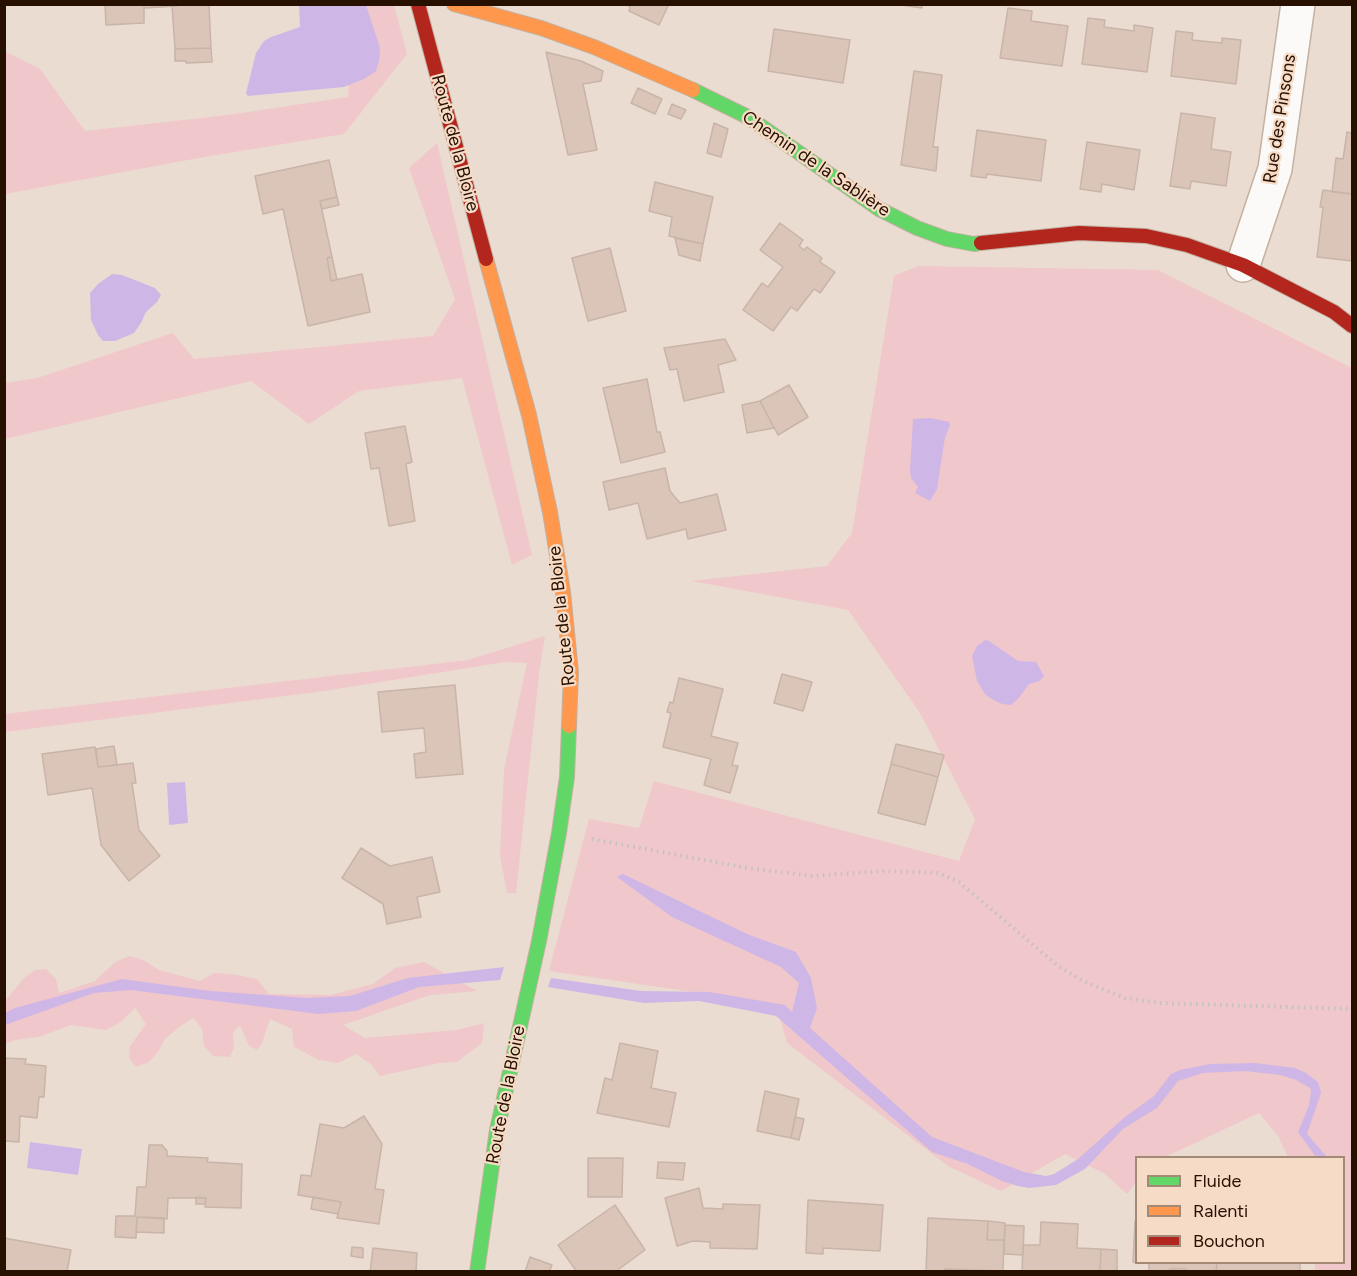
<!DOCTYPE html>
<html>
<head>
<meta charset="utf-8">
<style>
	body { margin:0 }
	#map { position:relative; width:1357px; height:1276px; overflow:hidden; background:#ebdcd1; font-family:Figtree,sans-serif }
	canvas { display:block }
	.frame { position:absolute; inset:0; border:6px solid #271000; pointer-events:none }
	.legend { position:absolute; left:1135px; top:1156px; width:210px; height:108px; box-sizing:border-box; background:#f6dbc6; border:2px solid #a38a77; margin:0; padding:8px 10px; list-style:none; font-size:18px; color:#271000 }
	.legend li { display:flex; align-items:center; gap:12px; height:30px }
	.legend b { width:30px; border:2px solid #a38a77 }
</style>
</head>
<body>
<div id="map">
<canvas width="1357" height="1276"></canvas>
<div class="frame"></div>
<ul class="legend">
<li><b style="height:8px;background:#63d668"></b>Fluide</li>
<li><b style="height:8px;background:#ff974d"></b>Ralenti</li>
<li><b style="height:8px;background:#b3261e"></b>Bouchon</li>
</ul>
</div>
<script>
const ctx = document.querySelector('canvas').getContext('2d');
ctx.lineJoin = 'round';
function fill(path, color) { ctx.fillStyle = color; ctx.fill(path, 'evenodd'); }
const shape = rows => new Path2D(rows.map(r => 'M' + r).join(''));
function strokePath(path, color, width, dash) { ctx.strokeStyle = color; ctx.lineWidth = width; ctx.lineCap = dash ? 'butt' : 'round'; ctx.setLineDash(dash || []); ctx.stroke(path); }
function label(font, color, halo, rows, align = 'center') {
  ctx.font = font + ' Figtree,sans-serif'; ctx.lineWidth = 4.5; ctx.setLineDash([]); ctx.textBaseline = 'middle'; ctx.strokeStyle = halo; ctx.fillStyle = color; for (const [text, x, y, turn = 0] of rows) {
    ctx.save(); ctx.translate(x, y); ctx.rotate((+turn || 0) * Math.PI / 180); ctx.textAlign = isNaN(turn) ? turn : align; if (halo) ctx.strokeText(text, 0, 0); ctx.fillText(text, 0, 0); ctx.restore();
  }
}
fill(shape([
	[355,5,394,5,407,54,344,134,204,157,5,194,4,51,40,69,85,131,228,115,348,97],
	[437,143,532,555,512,565,462,378,359,391,309,424,251,381,5,439,5,383,37,378,173,333,194,359,433,336,455,299,409,168],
	[918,266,1158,270,1352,368,1352,1271,1315,1271,1315,1263,1344,1262,1344,1158,1288,1157,1278,1136,1259,1113,1165,1157,1136,1158,1136,1182,1127,1194,1105,1174,1065,1154,1001,1191,948,1166,787,1043,776,1004,549,971,589,819,639,828,654,781,959,861,975,819,920,713,848,610,692,581,827,566,852,533,894,276],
	[545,636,539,674,516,893,507,893,500,855,504,769,527,663,505,662,324,691,5,732,5,714,468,660],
	[129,956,143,960,159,970,200,981,214,973,237,975,257,979,269,994,330,995,373,984,395,968,424,962,477,991,430,995,343,1025,365,1038,457,1030,484,1023,482,1043,457,1062,439,1063,380,1076,371,1064,356,1054,338,1063,319,1060,294,1047,292,1029,270,1019,262,1043,257,1050,249,1046,240,1025,233,1032,234,1048,230,1057,213,1056,204,1046,202,1029,193,1018,179,1027,165,1039,158,1052,149,1062,136,1067,129,1058,130,1046,146,1024,135,1008,122,1021,106,1030,71,1025,39,1037,15,1040,5,1044,5,1001,23,979,35,970,46,969,56,979,59,993,95,981,114,963]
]), '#f0c7cb');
fill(shape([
	[299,5,366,5,380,48,379,61,376,71,364,79,344,87,248,96,246,93,256,53,264,41,271,37,300,27],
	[112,274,122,275,155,288,161,295,157,302,146,312,141,323,134,333,115,341,103,341,98,335,91,320,90,293,98,284],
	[930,418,949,422,950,425,945,437,937,489,930,501,915,493,918,487,911,478,910,471,913,419],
	[985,640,989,641,1018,661,1036,662,1044,676,1039,681,1029,684,1018,699,1011,705,1002,704,990,698,985,694,977,681,972,656,977,646],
	[185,782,188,823,169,825,167,783],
	[623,874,747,934,796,952,811,978,817,1008,810,1028,932,1137,1024,1172,1046,1176,1054,1174,1078,1159,1125,1117,1154,1096,1171,1074,1180,1070,1210,1064,1255,1063,1295,1068,1306,1073,1318,1082,1321,1093,1307,1134,1327,1157,1316,1157,1298,1132,1309,1105,1311,1092,1310,1088,1296,1080,1280,1075,1245,1071,1203,1073,1178,1081,1157,1108,1123,1129,1085,1169,1056,1185,1029,1188,1018,1186,1002,1181,968,1164,932,1152,776,1016,699,1001,644,1003,548,987,551,978,641,991,710,992,785,1005,792,1012,799,983,781,967,672,917,617,877],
	[504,967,500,980,419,987,356,1011,318,1014,131,990,94,993,5,1025,5,1013,15,1008,122,979,210,991,307,998,350,996,408,978],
	[30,1142,82,1149,78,1175,27,1168]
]), '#ceb7e6');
const building = shape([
	[105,4,144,4,144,23,106,25,105,4],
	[144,4,178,4,178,6,144,8,144,4],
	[178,4,214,4,209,6,211,48,175,49,172,6,178,4],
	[626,4,669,4,659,25,629,11,630,7,626,4],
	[894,4,922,4,922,8,894,4],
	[1008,8,1032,11,1031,21,1068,26,1062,66,1000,58,1008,8],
	[1088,18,1105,20,1104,27,1134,31,1134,25,1153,28,1147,72,1082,64,1088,18],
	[774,29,850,40,843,83,768,71,774,29],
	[1176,31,1193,33,1192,40,1222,43,1222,38,1241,40,1236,84,1171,76,1176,31],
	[211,48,212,62,186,63,186,61,175,61,175,49,211,48],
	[546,52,581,61,603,71,601,81,583,84,597,150,568,155,546,52],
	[914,71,942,75,933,147,938,147,936,171,901,165,914,71],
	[638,88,662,99,655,114,631,103,638,88],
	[672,104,686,110,681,119,668,114,672,104],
	[1181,113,1215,118,1211,149,1231,152,1226,186,1191,181,1190,189,1170,186,1181,113],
	[714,123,728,129,721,157,707,153,714,123],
	[977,130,1046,140,1041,181,987,174,986,178,971,176,977,130],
	[1347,132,1352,133,1352,194,1332,192,1336,158,1343,159,1347,132],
	[1087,142,1140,150,1134,190,1102,184,1101,192,1080,189,1087,142],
	[329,160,337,197,320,201,332,257,327,258,331,281,362,274,370,312,308,326,283,209,263,214,255,176,329,160],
	[655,182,713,197,703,244,669,236,672,217,649,211,655,182],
	[1323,190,1352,194,1352,261,1317,257,1323,207,1320,207,1323,190],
	[337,197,339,205,322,209,320,201,337,197],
	[780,223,803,240,799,246,804,250,807,247,822,258,820,262,835,272,820,293,814,289,797,311,791,307,773,331,743,310,762,283,768,287,783,267,760,250,780,223],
	[675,238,703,244,700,261,679,255,675,238],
	[610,248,626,311,588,321,572,258,610,248],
	[332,257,337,280,331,281,327,258,332,257],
	[725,339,736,360,718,365,724,392,684,401,677,369,670,370,664,348,725,339],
	[647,379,657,432,660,432,665,452,621,463,603,388,647,379],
	[789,385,808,417,778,435,760,401,789,385],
	[760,401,774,428,747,433,742,405,760,401],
	[405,426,412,462,406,464,415,521,389,526,379,468,371,469,365,433,405,426],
	[665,468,670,491,680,503,717,494,726,530,688,539,686,529,647,539,638,503,609,510,603,482,665,468],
	[782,674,812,682,803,711,774,703,782,674],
	[679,678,723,689,711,736,738,743,732,765,738,766,730,793,704,785,711,759,663,747,671,713,667,712,670,702,673,703,679,678],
	[455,685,463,774,416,778,414,754,426,752,424,728,382,732,378,692,455,685],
	[896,744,944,755,938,777,891,764,896,744],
	[114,746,117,765,98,767,96,749,114,746],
	[95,747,98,767,133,763,136,783,132,783,139,830,160,856,129,881,101,845,92,788,48,795,42,754,95,747],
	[891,764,938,777,925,825,878,813,891,764],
	[361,848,390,866,432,857,440,892,417,897,421,917,387,924,383,904,342,878,361,848],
	[620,1043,658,1051,651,1088,676,1093,669,1127,597,1113,605,1078,612,1080,620,1043],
	[4,1058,26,1059,25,1064,46,1066,44,1097,39,1097,37,1118,20,1116,19,1142,4,1141,4,1058],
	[765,1091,799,1099,791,1138,757,1131,765,1091],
	[364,1116,382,1144,375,1189,384,1190,379,1224,337,1218,341,1202,298,1195,301,1175,311,1176,320,1124,344,1128,364,1116],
	[795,1117,804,1119,799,1140,791,1138,795,1117],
	[149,1145,162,1145,167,1151,167,1156,208,1158,207,1162,242,1164,241,1208,205,1207,206,1198,168,1198,167,1219,137,1217,136,1238,115,1237,116,1216,135,1216,137,1187,146,1187,149,1145],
	[588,1158,623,1158,622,1197,588,1197,588,1158],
	[658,1162,685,1163,683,1180,657,1178,658,1162],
	[699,1188,703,1208,723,1209,723,1204,760,1205,757,1249,710,1248,710,1242,693,1241,677,1246,665,1198,699,1188],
	[196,1197,206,1198,205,1204,196,1204,196,1197],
	[313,1197,341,1202,338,1214,311,1209,313,1197],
	[808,1200,883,1205,880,1251,823,1248,823,1254,806,1253,808,1200],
	[615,1205,645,1250,615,1272,577,1272,558,1245,615,1205],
	[137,1217,164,1218,164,1233,136,1232,137,1217],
	[928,1218,988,1221,987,1240,1004,1240,1003,1271,945,1269,945,1272,926,1272,928,1218],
	[988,1221,1005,1223,1004,1240,987,1240,988,1221],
	[1135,1221,1136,1221,1136,1262,1217,1262,1216,1272,1186,1272,1186,1269,1170,1269,1170,1272,1149,1271,1149,1263,1133,1262,1135,1221],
	[1041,1222,1078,1224,1077,1248,1101,1249,1100,1272,1022,1272,1023,1245,1040,1245,1041,1222],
	[1005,1225,1024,1226,1023,1255,1004,1254,1005,1225],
	[4,1238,71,1250,67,1272,4,1272,4,1238],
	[352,1247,363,1248,363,1258,351,1256,352,1247],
	[373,1248,417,1253,416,1272,370,1272,373,1248],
	[1101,1249,1117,1250,1117,1272,1100,1272,1101,1249],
	[530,1257,552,1265,549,1272,525,1272,530,1257],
	[1217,1262,1300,1262,1300,1272,1216,1272,1217,1262]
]);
fill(building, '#dbc4b8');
strokePath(building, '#c9b4a9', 1.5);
const street = shape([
	[1243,265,1275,169,1298,4]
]);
const fast = shape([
	[693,90,748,117,879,209,917,228,947,239,974,244,981,243],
	[477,1272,497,1130,539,941,559,833,567,777,569,726]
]);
const slow = shape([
	[454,4,541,28,594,47,693,90],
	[486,259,529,415,550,512,563,592,571,672,569,726]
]);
const jam = shape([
	[418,4,486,259],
	[981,243,1079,233,1146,236,1187,245,1243,265,1334,312,1352,326]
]);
strokePath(street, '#c3b1a1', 36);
strokePath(fast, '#c3b1a1', 16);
strokePath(slow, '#c3b1a1', 16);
strokePath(jam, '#c3b1a1', 16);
strokePath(shape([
	[592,839,747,868,813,876,883,871,939,873,959,882,1058,966,1085,982,1125,998,1160,1003,1352,1009]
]), '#c6c1bb', 4, [1.5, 4.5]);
strokePath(street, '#fcfaf8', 33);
strokePath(fast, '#63d668', 14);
strokePath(slow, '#ff974d', 14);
strokePath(jam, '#b3261e', 14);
label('18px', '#271000', '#f6dbc6', [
	["Rue des Pinsons",1280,119,-81],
	["Route de la Bloire",455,143,75],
	["Chemin de la Sablière",816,164,34],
	["Route de la Bloire",562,616,-96],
	["Route de la Bloire",506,1095,-79]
]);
</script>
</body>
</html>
